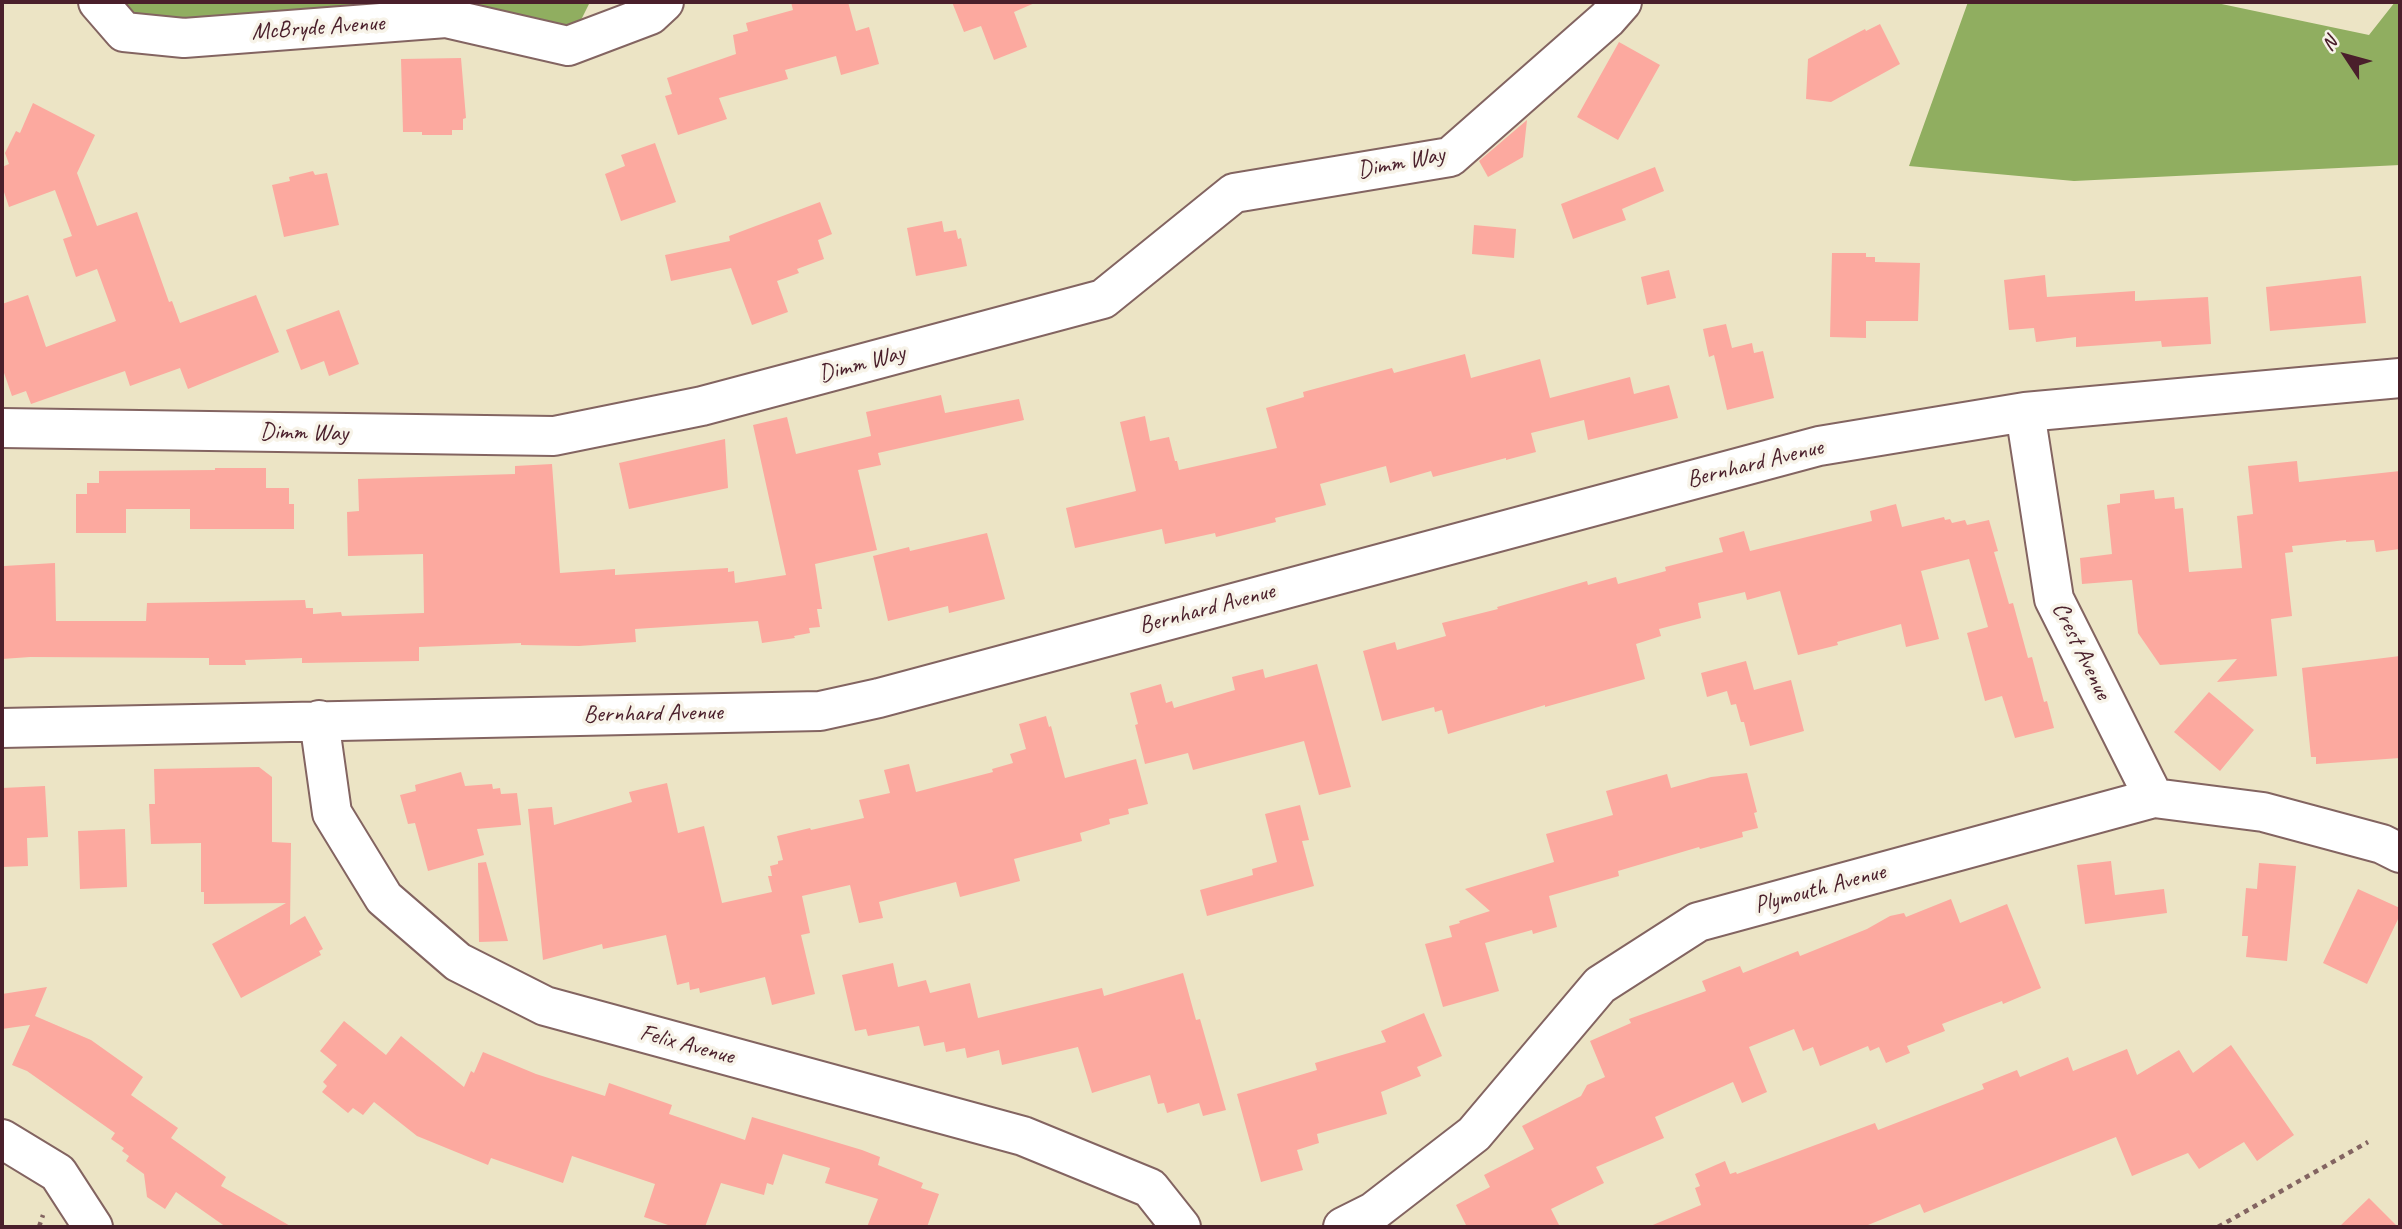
<!DOCTYPE html>
<html>
<head>
<meta charset="utf-8">
<style>
	body { margin:0 }
	#map { position:relative; width:2402px; height:1229px; overflow:hidden; background:#ece4c5; font-family:Caveat,sans-serif }
	canvas { display:block }
	.frame { position:absolute; inset:0; border:4px solid #4a1f2b; pointer-events:none }
	.north { position:absolute; left:2311px; top:21px; width:70px; height:70px; -webkit-text-stroke:5px #f7f3e8; paint-order:stroke; rotate:306deg; font-size:19px; font-weight:700; line-height:28px; text-align:center; color:#4a1f2b }
	.north::after { content:''; display:block; margin:auto; width:24px; height:32px; background:#4a1f2b; clip-path:polygon(50% 0,100% 100%,50% 72%,0 100%) }
</style>
</head>
<body>
<div id="map">
<canvas width="2402" height="1229"></canvas>
<div class="frame"></div>
<div class="north">N</div>
</div>
<script>
const ctx = document.querySelector('canvas').getContext('2d');
ctx.lineJoin = 'round';
function fill(path, color) { ctx.fillStyle = color; ctx.fill(path, 'evenodd'); }
const shape = rows => new Path2D(rows.map(r => 'M' + r).join(''));
function strokePath(path, color, width, dash) { ctx.strokeStyle = color; ctx.lineWidth = width; ctx.lineCap = dash ? 'butt' : 'round'; ctx.setLineDash(dash || []); ctx.stroke(path); }
function label(font, color, halo, rows, align = 'center') {
  ctx.font = font + ' Caveat,sans-serif'; ctx.lineWidth = 7; ctx.setLineDash([]); ctx.textBaseline = 'middle'; ctx.strokeStyle = halo; ctx.fillStyle = color; for (const [text, x, y, turn = 0] of rows) {
    ctx.save(); ctx.translate(x, y); ctx.rotate((+turn || 0) * Math.PI / 180); ctx.textAlign = isNaN(turn) ? turn : align; if (halo) ctx.strokeText(text, 0, 0); ctx.fillText(text, 0, 0); ctx.restore();
  }
}
fill(shape([
	[98,2,590,2,568,46,446,18,184,38],
	[1968,2,2212,2,2369,35,2395,2,2400,2,2400,165,2074,181,1909,166]
]), '#90ae60');
fill(shape([
	[791,2,848,2,856,31,869,27,879,64,841,75,836,56,785,70,788,79,719,98,727,119,678,135,665,96,672,94,667,78,736,54,733,35,748,31,746,23,793,10],
	[952,2,1037,2,1014,12,1027,47,994,60,981,26,964,32],
	[1880,24,1900,64,1831,102,1806,99,1808,59,1865,29,1866,31],
	[1619,42,1660,65,1618,140,1577,117],
	[461,58,466,118,463,119,463,130,452,130,452,135,422,135,422,132,403,132,401,59],
	[33,103,95,135,77,173,97,226,137,212,169,302,172,301,180,323,256,295,279,352,188,389,180,368,130,386,125,371,31,404,26,391,12,396,2,367,2,304,28,295,46,347,116,321,97,269,76,277,63,239,72,236,55,190,9,207,2,186,2,167,9,164,5,153,16,131,20,133],
	[1527,120,1523,157,1488,177,1479,161],
	[655,143,676,202,621,221,605,174,625,166,621,155],
	[1655,167,1664,191,1622,209,1626,220,1573,239,1561,204],
	[313,171,315,175,327,173,339,225,284,237,272,185,290,181,289,177],
	[820,202,832,234,818,240,824,259,797,269,799,273,777,281,788,312,752,325,731,268,671,281,665,255,730,241,729,236],
	[942,221,944,232,956,230,958,239,961,238,967,266,916,276,907,228],
	[1474,225,1516,229,1514,258,1472,254],
	[1832,253,1866,253,1866,257,1875,257,1875,262,1920,263,1918,321,1866,321,1866,338,1830,337],
	[1669,270,1676,298,1647,305,1641,277],
	[2045,275,2047,297,2135,291,2135,301,2208,297,2211,344,2162,347,2161,341,2076,347,2076,337,2036,342,2034,328,2009,330,2004,280],
	[2361,276,2366,323,2270,331,2266,287],
	[339,310,359,364,329,376,324,361,301,370,286,330],
	[1726,324,1732,348,1752,343,1754,353,1763,351,1774,398,1727,410,1714,355,1709,357,1703,329],
	[1465,354,1471,378,1540,359,1550,398,1630,377,1634,394,1669,385,1678,418,1588,440,1584,420,1531,433,1536,452,1506,460,1506,458,1433,477,1431,471,1390,483,1386,466,1320,484,1326,505,1275,518,1276,522,1216,537,1215,533,1165,544,1162,529,1075,548,1066,508,1136,491,1120,422,1145,416,1150,441,1169,437,1175,461,1177,461,1179,470,1277,448,1266,408,1304,397,1303,392,1392,368,1394,373],
	[941,395,945,413,1019,399,1024,420,878,453,881,465,858,470,877,550,815,564,822,609,817,609,820,627,809,628,810,633,794,636,795,638,762,643,758,621,635,629,636,642,579,646,521,645,521,643,419,647,419,661,302,663,302,658,245,660,246,665,209,665,209,658,30,657,2,659,4,566,55,563,56,621,146,621,147,603,208,602,305,600,306,608,313,608,313,614,341,612,342,616,424,613,423,554,348,556,347,512,359,511,358,479,515,474,515,466,552,464,560,573,615,569,615,575,728,568,728,572,734,571,735,583,786,575,753,425,787,417,796,454,871,436,866,412],
	[725,439,728,488,629,509,619,463],
	[2297,461,2299,482,2400,471,2400,549,2376,552,2374,540,2346,542,2346,540,2292,546,2293,552,2285,553,2292,616,2271,619,2277,676,2217,682,2237,659,2160,665,2138,633,2132,580,2082,584,2080,558,2112,554,2107,505,2120,503,2120,494,2154,490,2155,499,2174,497,2175,509,2183,508,2189,572,2242,568,2237,516,2253,514,2248,466],
	[215,468,266,468,266,488,289,488,289,504,294,504,294,529,190,529,190,509,126,509,126,533,76,533,76,494,87,494,87,483,99,483,99,471,215,470],
	[1896,504,1902,527,1944,517,1945,520,1950,519,1952,523,1965,520,1967,525,1989,520,1998,551,1994,552,2009,604,2013,603,2028,658,2032,657,2044,702,2047,701,2054,728,2015,738,2002,696,1985,701,1967,633,1988,627,1969,559,1921,571,1939,639,1906,647,1901,624,1837,642,1838,645,1798,655,1780,591,1747,600,1745,592,1698,603,1701,618,1659,629,1661,636,1636,644,1645,679,1545,707,1545,705,1448,734,1442,710,1435,712,1434,707,1382,721,1363,651,1395,642,1397,650,1446,636,1442,623,1498,609,1497,607,1587,581,1588,585,1616,577,1618,584,1666,571,1665,567,1723,552,1719,538,1744,531,1750,551,1872,521,1870,511],
	[987,533,1005,599,949,613,948,606,888,621,873,556,909,547,910,551],
	[2400,656,2400,758,2316,764,2316,757,2311,757,2302,668],
	[1746,661,1754,690,1791,680,1804,731,1750,746,1744,722,1741,722,1736,704,1731,705,1727,691,1707,697,1701,673],
	[1317,664,1351,787,1319,795,1304,741,1193,770,1188,753,1145,764,1135,725,1138,724,1130,693,1161,684,1166,703,1172,701,1174,708,1235,690,1232,677,1263,669,1265,678],
	[2209,692,2254,730,2220,771,2174,732],
	[1046,716,1049,727,1051,726,1065,778,1136,759,1148,804,1128,809,1129,814,1109,819,1110,824,1080,833,1082,841,1014,859,1020,881,960,897,956,882,879,902,883,918,859,923,850,885,802,896,810,933,801,935,815,994,772,1005,765,977,700,993,699,988,690,990,689,982,677,985,666,935,603,949,602,944,543,960,528,809,552,807,554,825,632,802,629,792,667,783,678,833,704,826,722,903,772,892,768,876,772,876,770,866,778,864,778,861,783,860,777,836,810,828,811,830,864,818,859,800,890,793,884,770,909,764,916,792,993,772,992,769,1013,763,1010,754,1026,749,1019,724],
	[259,767,272,777,272,842,291,843,290,925,305,916,323,949,319,951,321,955,241,998,212,944,286,903,204,904,204,892,201,892,201,843,151,844,149,804,155,804,154,769],
	[461,772,465,786,492,784,493,789,500,788,501,794,517,793,521,825,477,829,484,855,428,871,415,823,408,824,400,795,416,791,415,785],
	[1747,773,1757,812,1754,813,1758,828,1742,832,1743,837,1700,849,1699,847,1618,871,1619,876,1549,896,1557,927,1533,934,1532,930,1485,943,1499,991,1443,1007,1425,944,1452,937,1449,926,1460,923,1459,921,1490,911,1465,889,1554,862,1546,834,1613,815,1606,791,1667,774,1671,788,1711,777],
	[45,786,48,837,27,838,28,866,2,867,2,788],
	[1300,805,1309,840,1302,841,1314,886,1207,916,1200,890,1253,875,1252,869,1277,862,1265,814],
	[125,829,127,887,80,889,78,831],
	[2111,861,2115,895,2164,889,2167,913,2085,924,2077,865],
	[486,862,508,941,479,942,478,863],
	[2259,863,2296,866,2287,961,2246,957,2248,936,2242,936,2246,888,2257,889],
	[2358,889,2400,908,2400,915,2367,984,2323,963],
	[1951,899,1960,923,2007,904,2041,988,2003,1004,2002,1001,1942,1024,1945,1031,1907,1046,1910,1053,1886,1063,1879,1047,1870,1051,1868,1046,1820,1066,1813,1047,1803,1051,1794,1029,1749,1047,1767,1092,1742,1103,1733,1082,1655,1117,1664,1138,1596,1167,1604,1183,1551,1209,1560,1227,1467,1227,1456,1205,1490,1187,1484,1175,1534,1149,1522,1126,1581,1096,1587,1085,1605,1077,1590,1041,1631,1023,1629,1019,1706,991,1702,981,1740,966,1743,973,1798,951,1800,956,1867,929,1890,916,1904,913,1906,917],
	[893,963,898,987,926,980,930,993,970,983,978,1018,1102,988,1104,996,1183,973,1196,1020,1200,1019,1226,1110,1203,1116,1199,1103,1167,1113,1164,1103,1158,1104,1150,1075,1092,1093,1078,1047,1002,1065,999,1050,967,1058,965,1048,946,1052,944,1042,924,1046,919,1026,868,1036,866,1029,855,1031,842,975],
	[47,987,35,1016,91,1040,143,1077,131,1095,178,1128,171,1138,226,1177,221,1186,292,1227,226,1227,176,1192,165,1209,147,1197,144,1174,126,1161,129,1156,122,1151,124,1148,111,1139,115,1133,27,1071,12,1065,30,1025,2,1029,2,994],
	[1424,1013,1442,1056,1417,1067,1421,1076,1381,1092,1387,1114,1317,1134,1319,1143,1297,1150,1303,1170,1261,1182,1237,1094,1317,1070,1315,1063,1386,1042,1381,1031],
	[344,1021,386,1055,401,1036,464,1087,471,1071,474,1073,483,1052,536,1074,605,1096,609,1083,672,1105,669,1114,745,1140,752,1117,862,1150,880,1157,878,1165,923,1183,921,1188,939,1194,927,1227,867,1227,878,1199,825,1183,830,1168,783,1154,773,1185,767,1183,764,1195,721,1183,705,1227,674,1227,644,1217,655,1184,572,1156,563,1183,491,1158,488,1165,417,1136,374,1102,363,1115,353,1108,348,1113,322,1092,327,1086,323,1082,337,1065,320,1051],
	[2231,1045,2294,1135,2257,1161,2244,1142,2199,1169,2188,1153,2132,1176,2116,1137,1924,1213,1920,1204,1863,1227,1648,1227,1701,1205,1695,1188,1700,1186,1695,1174,1725,1161,1730,1174,1736,1172,1737,1174,1875,1123,1878,1130,1984,1089,1982,1084,2017,1070,2020,1077,2068,1057,2073,1071,2127,1049,2137,1075,2179,1050,2193,1073],
	[2369,1198,2398,1227,2339,1227]
]), '#fca99f');
const minor = shape([
	[98,2,124,32,184,38,446,18,568,46,650,15,664,2],
	[2025,412,2054,599,2154,798],
	[2,428,554,436,702,406,800,380,1103,299,1234,193,1450,157,1607,19,1622,2],
	[319,720,332,813,384,898,458,962,545,1006,1023,1136,1150,1188,1181,1227],
	[2,728,820,711,879,698,1819,446,2025,412,2400,378],
	[2,1139,58,1173,93,1227],
	[1343,1227,1373,1212,1474,1134,1600,985,1698,922,2154,798,2263,812,2382,844,2400,853]
]);
strokePath(minor, '#836461', 42);
strokePath(shape([
	[39,1227,43,1215],
	[2218,1227,2368,1142]
]), '#836461', 4.5, [5, 5]);
strokePath(minor, '#fff', 38);
label('24px', '#4a1f2b', '#f7f3e8', [
	["McBryde Avenue",318,28,-4],
	["Dimm Way",1401,163,-11],
	["Dimm Way",862,364,-15],
	["Dimm Way",304,433,1],
	["Bernhard Avenue",1755,464,-14],
	["Bernhard Avenue",1207,609,-15],
	["Crest Avenue",2081,651,64],
	["Bernhard Avenue",653,714,-1],
	["Plymouth Avenue",1820,889,-15],
	["Felix Avenue",687,1045,15]
]);
</script>
</body>
</html>
